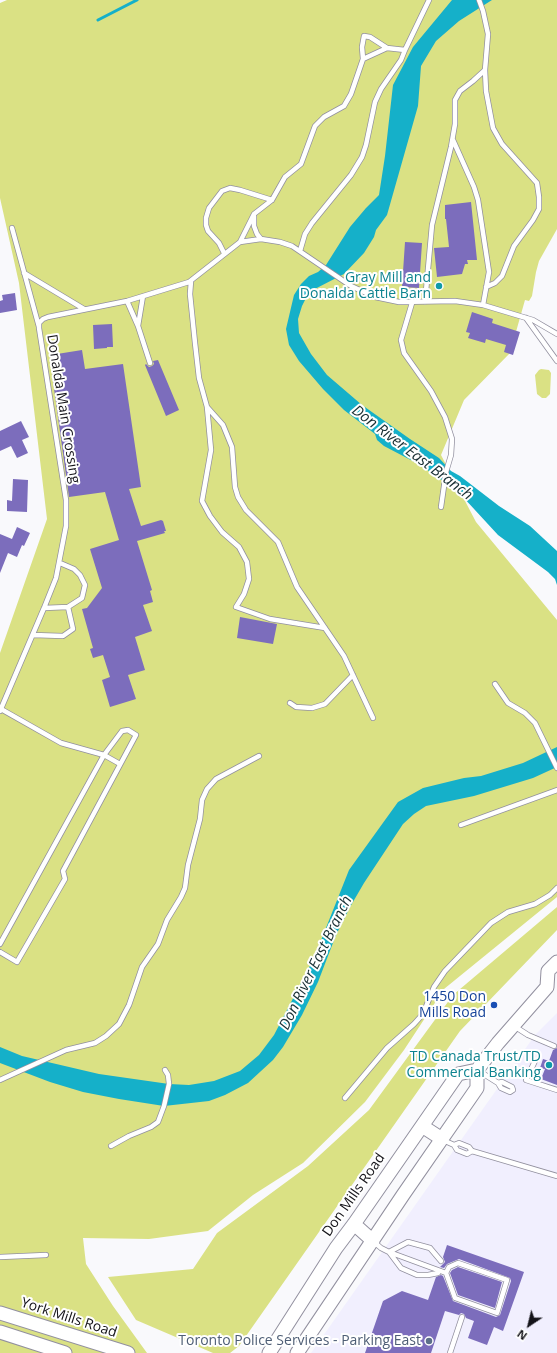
<!DOCTYPE html>
<html>
<head>
<meta charset="utf-8">
<style>
	body { margin:0 }
	#map { position:relative; width:557px; height:1353px; overflow:hidden; background:#f9f9fc; font-family:"Open Sans",sans-serif }
	canvas { display:block }
	.north { position:absolute; left:509px; top:1305px; width:40px; height:40px; -webkit-text-stroke:3px #fff; paint-order:stroke; rotate:215deg; font-size:11px; font-weight:700; line-height:16px; text-align:center; color:#141319 }
	.north::after { content:''; display:block; margin:auto; width:14px; height:18px; background:#141319; clip-path:polygon(50% 0,100% 100%,50% 72%,0 100%) }
</style>
</head>
<body>
<div id="map">
<canvas width="557" height="1353"></canvas>
<div class="north">N</div>
</div>
<script>
const ctx = document.querySelector('canvas').getContext('2d');
ctx.lineJoin = 'round';
function fill(path, color) { ctx.fillStyle = color; ctx.fill(path, 'evenodd'); }
const shape = rows => new Path2D(rows.map(r => 'M' + r).join(''));
function strokePath(path, color, width, dash) { ctx.strokeStyle = color; ctx.lineWidth = width; ctx.lineCap = dash ? 'butt' : 'round'; ctx.setLineDash(dash || []); ctx.stroke(path); }
function label(font, color, halo, rows, align = 'center') {
  ctx.font = font + ' "Open Sans",sans-serif'; ctx.lineWidth = 4; ctx.setLineDash([]); ctx.textBaseline = 'middle'; ctx.strokeStyle = halo; ctx.fillStyle = color; for (const [text, x, y, turn = 0] of rows) {
    ctx.save(); ctx.translate(x, y); ctx.rotate((+turn || 0) * Math.PI / 180); ctx.textAlign = isNaN(turn) ? turn : align; if (halo) ctx.strokeText(text, 0, 0); ctx.fillText(text, 0, 0); ctx.restore();
  }
}
fill(shape([
	[557,1013,557,1353,311,1353,535,1035]
]), '#f1effe');
fill(shape([
	[7,0,557,0,557,229,539,261,536,272,532,296,529,301,525,300,510,353,464,400,441,455,476,522,557,620,557,897,444,989,404,1050,365,1102,303,1163,253,1195,208,1231,149,1239,83,1238,86,1264,113,1306,147,1353,0,1353,0,653,47,519,19,283,0,198,0,3],
	[541,369,549,370,551,373,550,394,546,398,542,398,537,394,535,375,539,370],
	[557,907,557,930,460,1031,239,1346,230,1353,213,1353,136,1320,108,1277,193,1269,217,1233,308,1166,369,1110,453,995]
]), '#dae184');
fill(shape([
	[452,0,492,0,459,21,436,41,421,66,418,106,387,215,376,230,374,237,364,253,344,274,309,292,302,306,298,319,299,333,311,354,327,375,362,405,410,439,439,458,451,471,460,476,499,506,530,526,557,551,557,585,555,579,548,572,498,535,463,497,461,492,451,484,433,476,426,468,384,446,377,440,375,434,344,410,323,389,299,361,289,345,286,329,294,295,301,284,309,276,318,272,326,265,350,227,366,208,379,195,385,156,393,85,413,47],
	[557,747,557,767,533,778,474,796,426,806,414,814,403,824,364,883,350,907,336,935,318,982,302,1015,283,1047,273,1060,248,1083,225,1095,209,1101,164,1106,119,1099,83,1092,50,1082,0,1063,0,1047,22,1056,99,1074,169,1084,189,1085,214,1081,240,1071,259,1055,274,1035,314,958,349,870,398,802,423,788,464,778,481,776,523,763]
]), '#15b0c9');
strokePath(shape([
	[98,20,137,0]
]), '#15b0c9', 3);
fill(shape([
	[471,202,477,260,467,260,468,264,465,264,462,274,437,277,434,248,449,247,446,219,445,219,445,205],
	[405,242,422,243,419,288,402,287],
	[15,293,17,310,0,313,0,301,3,300,2,295],
	[472,312,493,319,492,323,520,332,513,355,504,352,506,345,486,339,485,343,468,338,470,333,466,332],
	[112,324,113,347,107,347,107,348,94,349,93,325],
	[82,350,85,369,123,364,141,487,129,489,141,526,161,520,163,521,166,531,164,531,165,533,137,541,152,590,150,591,153,602,143,605,152,631,135,637,145,670,128,675,136,699,110,707,102,680,110,677,103,655,93,658,90,649,93,648,82,609,87,608,102,588,90,549,119,540,105,492,69,497,52,374,59,373,57,354],
	[158,360,179,410,166,416,145,365,146,364,149,367,152,366,154,364,153,361],
	[21,421,29,437,22,440,28,453,17,458,11,446,0,451,0,431],
	[13,479,28,480,27,512,7,511,7,500,12,501],
	[17,527,30,533,24,546,22,545,17,557,8,553,0,573,0,534,12,539],
	[240,617,277,624,273,644,237,638],
	[557,1048,557,1085,541,1079,545,1069,540,1068,543,1059,549,1061,553,1050],
	[447,1245,524,1272,503,1331,494,1327,487,1345,468,1338,474,1321,466,1318,464,1314,461,1313,459,1315,445,1311,431,1353,365,1353,383,1301,402,1291,428,1300,436,1277,441,1275,443,1276,453,1301,496,1317,500,1315,511,1281,510,1278,459,1259,447,1264,444,1268,440,1267,445,1262,443,1257],
	[458,1267,502,1282,495,1308,458,1295,450,1273,452,1270]
]), '#7c6dbc');
const lane = shape([
	[479,0,483,11,488,34,485,70,486,91,493,128,502,144,537,183,539,197,539,209,533,220,514,246,502,276,495,283,486,287],
	[387,48,405,50,429,0],
	[453,140,474,187,478,200,489,272,483,305],
	[254,216,254,226,257,234,261,239],
	[12,228,39,327],
	[240,242,254,214,272,200,285,177,301,164,315,126,324,117,344,106,351,94,363,59,362,47,364,36,370,37,387,48,363,59],
	[300,251,305,234,312,223,351,175,362,157,366,145,375,102,381,89,401,60,405,50],
	[224,253,219,243,208,231,206,225,206,218,209,208,222,191,230,188,240,190,272,200],
	[24,273,84,309],
	[191,281,190,294,195,343,199,378,207,407,211,450,202,501,210,516,222,532,239,547,247,562,249,579,244,594,236,607,270,619,325,628],
	[127,301,138,326,150,363],
	[425,302,432,225,451,147,455,124,455,100,460,91,473,81,485,70],
	[412,303,401,340,404,353,431,391,445,417,452,439,451,455,446,472,441,507],
	[526,318,557,361],
	[138,326,143,296],
	[207,407,223,425,232,447,235,487,238,497,246,510,278,542,297,587,344,656,373,718],
	[60,563,74,569,80,575,85,585,82,598,68,607],
	[33,635,63,636,73,629,68,607,44,608],
	[495,684,508,703,525,713,535,723,557,768],
	[290,703,296,707,312,708,325,704,353,675],
	[1,709,61,743,104,755,120,764],
	[0,711,44,608,56,578,66,526,66,500,39,328,39,323,43,319,48,317,127,301,189,282,240,242,261,239,280,242,292,246,351,286,375,297,399,302,455,301,483,305,533,320,557,334],
	[461,825,557,790],
	[0,944,104,755,122,731,128,730,136,735,63,871,65,879,17,962,0,952],
	[514,1026,528,1035,554,1046],
	[535,1061,526,1080,557,1090],
	[479,1071,498,1083,501,1088,510,1092,513,1090,512,1087,502,1082,498,1083],
	[0,1080,66,1050,95,1043,106,1036,119,1024,129,1005,142,967,158,944,167,920,181,897,185,888,188,865,200,819,202,800,207,789,216,779,259,756],
	[345,1098,387,1048,414,1024,423,1014,434,987,445,971,491,923,508,912,535,904,550,895,557,888],
	[443,1140,454,1145,457,1150,467,1154,472,1151],
	[454,1145,459,1143,469,1147,472,1151,557,1176],
	[111,1146,129,1136,151,1127,158,1122,164,1106,169,1084,168,1075,165,1070],
	[374,1242,381,1248,389,1252,446,1273,455,1298,497,1313,507,1280,458,1263,449,1267,446,1273],
	[389,1252,408,1242,430,1248,441,1261],
	[389,1252,401,1268,417,1275,428,1275,438,1273],
	[0,1257,46,1255],
	[450,1353,462,1317]
]);
const secondary = shape([
	[422,1126,442,1139],
	[354,1224,373,1241],
	[0,1313,128,1353],
	[0,1332,65,1353],
	[269,1353,336,1248,354,1224,458,1074,477,1070],
	[297,1353,403,1195,477,1088,477,1070,498,1043,547,987,548,971,557,962]
]);
strokePath(lane, '#92909f', 6);
strokePath(secondary, '#92909f', 15);
strokePath(lane, '#fff', 4.5);
strokePath(secondary, '#fff', 13);
for (const [x, y, r, color] of [
	[439,286,4,"#0f9aa8"],
	[494,1005,4,"#1a4fb4"],
	[549,1065,4,"#0f9aa8"],
	[429,1341,4,"#5c6f8a"]
]) { const dot = new Path2D(); dot.arc(x, y, r, 0, 2 * Math.PI); ctx.fillStyle = color; ctx.fill(dot); strokePath(dot, '#fff', 1.5); }
label('14px', '#0d838f', '#fff', [
	["Gray Mill and",431,278],
	["Donalda Cattle Barn",431,294],
	["TD Canada Trust/TD",541,1057],
	["Commercial Banking",541,1073]
], 'right');
label('14px', '#141319', '#fff', [
	["Donalda Main Crossing",63,409,81],
	["Don Mills Road",354,1195,-55],
	["York Mills Road",69,1318,18]
]);
label('14px', '#164399', '#fff', [
	["1450 Don",486,997],
	["Mills Road",486,1013]
], 'right');
label('14px', '#4e5e75', '#fff', [
	["Toronto Police Services - Parking East",421,1341]
], 'right');
label('italic 15px', '#182e33', '#fff', [
	["Don River East Branch",412,453,37],
	["Don River East Branch",316,963,-64]
]);
</script>
</body>
</html>
